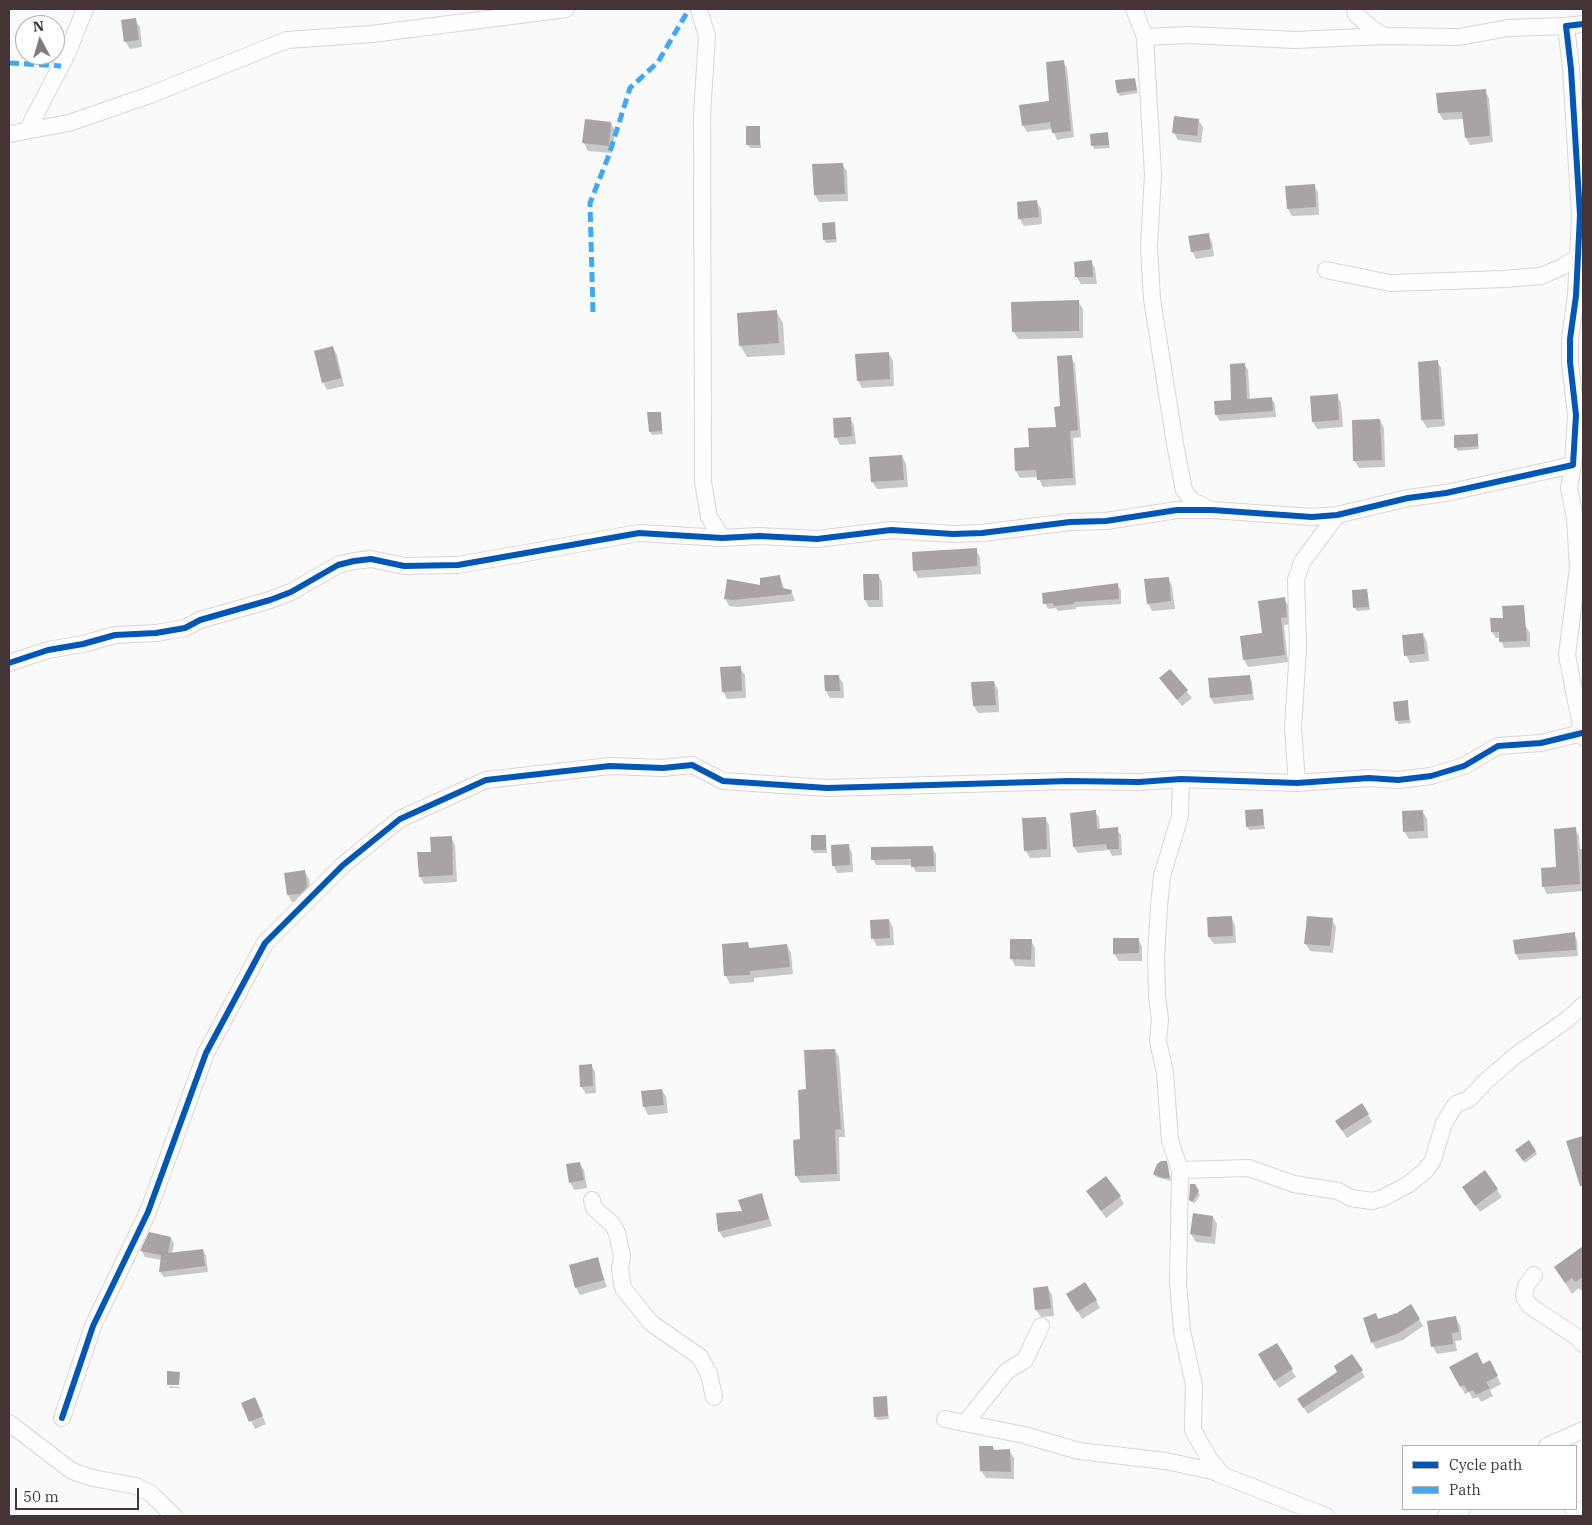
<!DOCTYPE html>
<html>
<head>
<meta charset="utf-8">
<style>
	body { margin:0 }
	#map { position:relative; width:1592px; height:1525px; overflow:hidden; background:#fafafa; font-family:"IBM Plex Serif",serif }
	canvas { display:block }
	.frame { position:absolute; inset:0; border:10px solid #453435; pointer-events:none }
	.legend { position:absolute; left:1402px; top:1445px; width:175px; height:65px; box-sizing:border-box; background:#fff; border:1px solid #b5aeae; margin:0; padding:6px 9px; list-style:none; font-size:15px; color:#453435 }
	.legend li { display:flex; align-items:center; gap:10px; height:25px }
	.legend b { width:25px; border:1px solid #b5aeae }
	.north { position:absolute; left:15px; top:15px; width:50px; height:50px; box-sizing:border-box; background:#fff; border:1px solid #b5aeae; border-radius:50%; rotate:354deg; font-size:14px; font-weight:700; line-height:20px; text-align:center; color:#453435 }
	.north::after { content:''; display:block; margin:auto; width:18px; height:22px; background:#84797a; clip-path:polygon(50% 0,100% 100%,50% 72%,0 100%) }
	.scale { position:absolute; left:15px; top:1488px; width:124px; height:22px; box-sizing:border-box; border:2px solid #453435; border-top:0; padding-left:6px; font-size:15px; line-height:18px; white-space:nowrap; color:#453435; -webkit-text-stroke:4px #fff; paint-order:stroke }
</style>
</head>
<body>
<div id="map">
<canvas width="1592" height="1525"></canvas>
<div class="frame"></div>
<ul class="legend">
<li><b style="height:6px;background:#0057b8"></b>Cycle path</li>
<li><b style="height:6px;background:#3fa9f5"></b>Path</li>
</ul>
<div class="north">N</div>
<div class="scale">50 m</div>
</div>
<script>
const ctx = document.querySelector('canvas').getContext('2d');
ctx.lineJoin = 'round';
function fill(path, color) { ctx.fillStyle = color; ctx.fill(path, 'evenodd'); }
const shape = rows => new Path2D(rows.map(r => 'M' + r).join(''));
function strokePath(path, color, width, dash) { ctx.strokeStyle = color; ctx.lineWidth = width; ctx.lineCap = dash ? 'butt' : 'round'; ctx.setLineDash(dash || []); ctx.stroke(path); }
fill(shape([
	[135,20,140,27,142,47,130,49,125,41],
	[1063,62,1067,68,1074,137,1057,140,1052,129,1027,132,1023,125,1051,102],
	[1134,79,1138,93,1120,96,1118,93],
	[1485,91,1489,98,1493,142,1470,145,1466,138,1464,119,1443,120,1439,113],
	[1198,120,1203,127,1201,143,1178,140,1174,133],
	[611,123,615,131,612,153,588,151,584,143],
	[759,127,761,148,750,148,748,145],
	[1107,133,1110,148,1094,149,1091,135],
	[842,164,847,171,848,201,819,202,815,195,814,165],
	[1314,185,1318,193,1319,215,1292,216,1288,209],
	[1036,201,1041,209,1042,224,1024,226,1019,218],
	[834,224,837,242,826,243,824,239],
	[1208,235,1212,242,1214,256,1196,259,1192,251],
	[1091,261,1095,269,1097,284,1081,284,1076,276],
	[1078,301,1083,309,1083,338,1018,339,1014,332],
	[776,311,783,323,785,355,747,357,740,345],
	[333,348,337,355,344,386,327,390,323,382],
	[889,354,893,361,894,386,862,388,858,380],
	[1071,357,1075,364,1081,437,1073,438,1076,485,1043,487,1038,477,1020,478,1016,471,1030,448,1057,428],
	[1437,361,1441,368,1445,426,1427,428,1422,420,1419,363],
	[1244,364,1248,370,1250,400,1271,398,1275,404,1276,417,1220,421,1216,415,1233,401],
	[1337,396,1341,403,1343,427,1317,429,1313,422],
	[660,413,663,434,652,435,650,431],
	[850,418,854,426,856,444,840,445,836,437],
	[1380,420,1384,428,1385,467,1359,468,1354,460],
	[1477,435,1479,449,1458,451,1456,448],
	[902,456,906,464,908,487,877,489,872,482,871,458],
	[976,550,980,557,981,574,918,578,914,570],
	[878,575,882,582,883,607,869,607,865,600],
	[780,577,785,590,791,591,795,601,738,607,729,606,725,598,762,586],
	[1168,578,1172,586,1175,609,1152,611,1148,603],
	[1117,585,1121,590,1121,604,1076,607,1076,609,1058,611,1056,608,1048,609,1045,603,1096,588,1096,586],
	[1367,590,1370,610,1357,611,1355,608],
	[1284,599,1289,606,1291,624,1284,625,1288,662,1248,667,1244,659,1264,634],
	[1526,627,1530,633,1530,647,1504,648,1500,638,1496,638,1492,632],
	[1423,634,1427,642,1429,661,1410,663,1406,655],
	[740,668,745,675,746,698,727,699,723,691],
	[1170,670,1192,698,1182,706,1160,678],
	[838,676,843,683,844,698,830,698,826,691],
	[1249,676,1252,682,1254,700,1214,704,1211,698],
	[994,682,998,690,999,712,978,713,974,706],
	[1407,702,1411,723,1398,724,1395,703],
	[1262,810,1265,829,1249,830,1247,826],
	[1422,811,1427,819,1428,838,1409,839,1404,831],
	[1095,812,1099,818,1100,830,1117,829,1121,835,1122,855,1112,856,1109,850,1078,853,1074,847],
	[1045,818,1049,825,1051,857,1030,858,1025,850],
	[1575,829,1579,836,1580,849,1583,849,1583,891,1547,894,1543,886,1558,868],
	[826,836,827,853,814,853,812,850],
	[451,837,455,845,457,882,424,884,420,876,432,853],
	[848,845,852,853,853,872,837,873,833,865],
	[932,848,936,854,936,872,916,872,912,865,876,865,873,859],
	[305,872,309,879,311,895,304,901,292,902,288,895],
	[1231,917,1235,925,1236,943,1214,944,1209,937,1209,919],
	[889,920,893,928,894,945,877,946,873,939],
	[1332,920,1336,927,1333,953,1310,951,1305,943],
	[1574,934,1577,940,1578,956,1519,960,1516,954],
	[1138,939,1142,947,1142,961,1119,961,1114,954],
	[1031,941,1035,948,1035,967,1015,966,1011,958],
	[748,944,750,949,787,945,791,953,793,974,754,978,754,982,730,984,726,976,724,945],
	[835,1050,839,1057,845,1137,839,1137,840,1181,801,1183,796,1176,807,1090],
	[591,1065,595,1072,596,1093,586,1094,581,1086],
	[662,1090,666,1097,668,1113,648,1115,644,1107,642,1092],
	[1368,1114,1372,1122,1347,1138,1341,1129],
	[1535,1151,1537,1154,1525,1163,1519,1154],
	[579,1163,584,1170,587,1188,574,1190,570,1182],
	[1168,1166,1171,1181,1156,1177,1154,1174],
	[1485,1172,1502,1197,1480,1212,1468,1194],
	[1194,1185,1200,1195,1194,1204,1191,1200],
	[1088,1192,1120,1197,1124,1204,1106,1218],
	[761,1194,772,1226,723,1238,719,1231],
	[1194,1215,1213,1217,1217,1224,1215,1244,1196,1242,1191,1234],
	[171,1238,174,1244,172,1254,203,1250,206,1256,208,1272,164,1277,160,1272,162,1260,145,1257,142,1251],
	[1583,1247,1583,1293,1579,1288,1572,1294,1555,1267],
	[597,1258,607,1287,580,1295,576,1287],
	[1048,1288,1052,1295,1054,1316,1041,1317,1036,1310],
	[1096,1300,1100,1308,1082,1319,1072,1302],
	[1411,1306,1423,1326,1403,1340,1376,1349,1372,1342,1376,1315,1379,1320,1398,1314],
	[1455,1318,1460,1325,1462,1340,1455,1341,1457,1351,1437,1354,1433,1347,1428,1322],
	[1277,1345,1296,1377,1279,1388,1260,1355],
	[1352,1356,1365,1377,1308,1414,1302,1405,1339,1372],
	[1489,1362,1501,1384,1490,1390,1493,1396,1481,1402,1478,1397,1473,1399,1469,1392,1465,1394,1451,1368,1483,1366],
	[169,1386,180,1387,180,1388,170,1388],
	[886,1398,889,1419,877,1420,875,1416],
	[255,1399,266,1424,255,1429,243,1403],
	[993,1447,995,1451,1009,1450,1014,1458,1014,1479,986,1478,981,1471]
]), '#0003');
fill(shape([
	[136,18,139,40,124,42,121,20],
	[1064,60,1071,131,1052,133,1050,122,1022,126,1019,105,1049,101,1046,62],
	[1135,78,1137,90,1117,93,1115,80],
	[1486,89,1490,136,1465,138,1462,112,1438,113,1436,93],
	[1174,116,1199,119,1197,136,1172,133],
	[585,119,611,122,609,146,582,143],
	[746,126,760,126,760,145,746,145],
	[1108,132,1109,145,1091,146,1090,134],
	[843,163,845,194,814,195,812,164],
	[1315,184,1316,207,1287,209,1285,186],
	[1037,200,1039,217,1018,219,1017,202],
	[835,222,836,239,823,240,822,223],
	[1209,233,1211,249,1191,252,1188,236],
	[1092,260,1093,277,1075,277,1074,262],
	[1079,300,1079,331,1012,332,1011,302],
	[777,310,779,343,739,346,737,313],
	[333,346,341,378,322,383,314,351],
	[889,352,890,379,857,381,855,354],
	[1072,355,1078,430,1070,431,1073,478,1037,480,1036,470,1015,471,1014,448,1029,447,1028,428,1056,427,1054,407,1060,406,1057,356],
	[1438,360,1442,419,1421,420,1418,362],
	[1245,363,1247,399,1272,397,1273,411,1215,415,1214,401,1231,400,1230,364],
	[1338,394,1339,420,1312,422,1310,396],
	[647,412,661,412,662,431,649,432],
	[851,417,852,436,834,438,833,418],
	[1380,419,1382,460,1353,461,1352,420],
	[1478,434,1478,446,1454,448,1454,435],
	[902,455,904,480,871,482,869,457],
	[977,548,977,566,913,571,912,552],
	[863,574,879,574,879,600,864,600],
	[780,575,782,588,792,590,791,594,733,600,724,599,727,579,760,585,760,578],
	[1169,577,1171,601,1147,604,1144,579],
	[1118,583,1119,599,1074,602,1074,604,1054,606,1053,603,1043,604,1042,593],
	[1367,589,1369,607,1353,608,1352,590],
	[1285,597,1287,617,1281,618,1285,655,1243,660,1240,636,1262,633,1258,601],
	[1524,605,1527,641,1499,642,1499,632,1491,632,1490,618,1503,618,1502,606],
	[1423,633,1425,654,1404,656,1402,635],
	[741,666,742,691,722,692,720,667],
	[1170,669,1188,690,1177,700,1159,678],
	[824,675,839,675,840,691,825,691],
	[1250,675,1252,694,1210,698,1208,678],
	[994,681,996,705,973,706,971,682],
	[1408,700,1409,720,1395,721,1393,702],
	[1263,809,1264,825,1246,827,1245,810],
	[1096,810,1097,829,1118,827,1119,849,1107,849,1106,844,1073,847,1070,813],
	[1423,810,1424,831,1403,832,1402,811],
	[1046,817,1047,849,1024,851,1022,818],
	[1576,827,1580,884,1542,887,1541,868,1556,867,1554,829],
	[811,835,826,835,826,850,811,850],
	[452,836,453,875,419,877,417,852,431,852,430,837],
	[849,844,850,865,832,866,831,845],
	[933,846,934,866,911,867,911,859,871,860,871,847],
	[305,870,307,887,300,894,287,895,284,873],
	[1232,916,1233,936,1208,937,1207,917],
	[1307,916,1333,918,1330,946,1304,944],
	[889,919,890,938,871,939,870,920],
	[1575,932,1576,950,1515,954,1513,940],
	[1113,938,1139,938,1139,953,1113,954],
	[1010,939,1032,939,1031,960,1010,959],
	[748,942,749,948,787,944,790,967,750,971,750,975,724,976,722,944],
	[835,1049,841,1129,835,1130,837,1174,795,1176,793,1140,800,1139,798,1090,806,1089,804,1050],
	[592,1064,593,1086,580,1087,579,1065],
	[662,1089,664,1105,643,1107,641,1091],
	[1362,1103,1369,1114,1342,1131,1335,1121],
	[1583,1136,1583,1186,1580,1186,1566,1141],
	[1529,1140,1536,1151,1523,1161,1515,1150],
	[1161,1161,1167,1161,1170,1178,1163,1178,1153,1174,1157,1164],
	[580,1162,584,1180,569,1183,566,1164],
	[1485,1170,1498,1189,1475,1206,1462,1187],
	[1106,1176,1121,1196,1101,1211,1086,1191],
	[1190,1184,1195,1184,1199,1191,1192,1202,1189,1200],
	[762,1193,769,1219,718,1232,716,1213,742,1211,738,1200],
	[1193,1213,1213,1216,1211,1237,1190,1234],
	[149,1232,171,1237,168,1253,203,1249,205,1266,159,1272,161,1255,140,1251],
	[1583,1246,1583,1277,1575,1282,1572,1278,1565,1283,1554,1267],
	[598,1257,604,1280,575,1288,569,1265],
	[1085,1282,1097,1300,1077,1312,1066,1294],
	[1048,1286,1051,1308,1035,1310,1033,1288],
	[1411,1304,1420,1319,1399,1333,1371,1343,1363,1318,1376,1313,1378,1319,1397,1313],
	[1456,1316,1459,1332,1452,1333,1453,1344,1431,1347,1427,1321],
	[1277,1343,1293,1369,1274,1381,1258,1354],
	[1477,1352,1483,1364,1490,1360,1498,1376,1486,1382,1490,1388,1476,1395,1473,1390,1468,1392,1464,1385,1460,1387,1449,1367],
	[1352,1354,1363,1370,1303,1408,1297,1399,1337,1372,1334,1366],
	[167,1371,180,1372,179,1385,167,1385],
	[887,1396,888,1416,874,1417,873,1397],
	[255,1397,263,1416,249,1422,241,1403],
	[979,1446,993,1446,993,1450,1010,1449,1011,1472,980,1471]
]), '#a9a3a3');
const street = shape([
	[699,9,707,36,702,115,703,482,709,517,722,538],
	[1134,9,1145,37,1188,35,1295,40,1384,36,1459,37,1508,28,1566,26],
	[1355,9,1356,14,1370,27,1384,36],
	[1145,37,1153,174,1149,247,1152,299,1175,444,1184,490,1191,500,1209,509],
	[28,129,67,54,85,9],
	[9,134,69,123,150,95,287,40,372,34,566,9],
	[1326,270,1390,283,1504,279,1541,276,1562,267,1576,258],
	[1573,465,1569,488,1575,518,1578,568,1567,655,1583,737],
	[9,663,48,650,83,644,115,635,156,633,185,628,200,620,270,600,291,592,338,565,354,561,371,559,404,566,458,565,639,533,722,538,759,536,817,539,891,530,953,534,982,533,1070,522,1106,521,1177,510,1212,510,1312,517,1337,515,1408,498,1446,493,1573,465,1576,415,1570,362,1570,339,1576,296,1580,215,1571,69,1566,26,1583,24],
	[1181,779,1180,816,1162,876,1159,906,1156,958,1157,996,1160,1019,1158,1041,1165,1073,1170,1140,1180,1170,1178,1283,1182,1331,1194,1385,1193,1430,1208,1457,1223,1476],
	[1297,783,1293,728,1298,647,1296,580,1302,562,1337,515],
	[1180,1170,1249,1168,1294,1184,1338,1191,1351,1198,1372,1201,1383,1198,1409,1184,1426,1170,1433,1160,1444,1123,1456,1104,1469,1099,1486,1081,1515,1056,1568,1019,1583,1005],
	[592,1200,594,1208,613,1225,617,1233,622,1256,620,1269,623,1288,651,1323,700,1357,709,1374,714,1397],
	[1534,1275,1526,1286,1524,1297,1530,1306,1577,1337,1583,1344],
	[62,1418,93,1326,148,1212,206,1053,265,943,343,865,400,819,486,780,610,766,663,768,692,765,723,781,827,788,1069,781,1139,782,1181,779,1297,783,1369,778,1398,780,1431,776,1464,766,1498,746,1541,743,1582,733],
	[945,1419,1024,1435,1079,1451,1166,1461,1212,1471,1326,1516],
	[9,1423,72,1471,93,1478,136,1486,150,1493,174,1516],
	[965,1423,1007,1371,1025,1360,1041,1326],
	[1547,1446,1583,1430],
	[1573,1509,1583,1513],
	[1446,1516,1462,1509]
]);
strokePath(street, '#dcd4d4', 18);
strokePath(street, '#fefefe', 16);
strokePath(shape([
	[9,63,61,66],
	[593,312,590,203,609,155,630,88,658,62,689,9]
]), '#3fa9f5', 5, [10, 5]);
strokePath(shape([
	[9,663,48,650,83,644,115,635,156,633,185,628,200,620,270,600,291,592,338,565,354,561,371,559,404,566,458,565,639,533,722,538,759,536,817,539,891,530,953,534,982,533,1070,522,1106,521,1177,510,1212,510,1312,517,1337,515,1408,498,1446,493,1573,465,1576,415,1570,362,1570,339,1576,296,1580,215,1571,69,1566,26,1583,24],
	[62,1418,93,1326,148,1212,206,1053,265,943,343,865,400,819,486,780,610,766,663,768,692,765,723,781,827,788,1069,781,1139,782,1181,779,1297,783,1369,778,1398,780,1431,776,1464,766,1498,746,1541,743,1582,733]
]), '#0057b8', 6);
</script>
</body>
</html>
